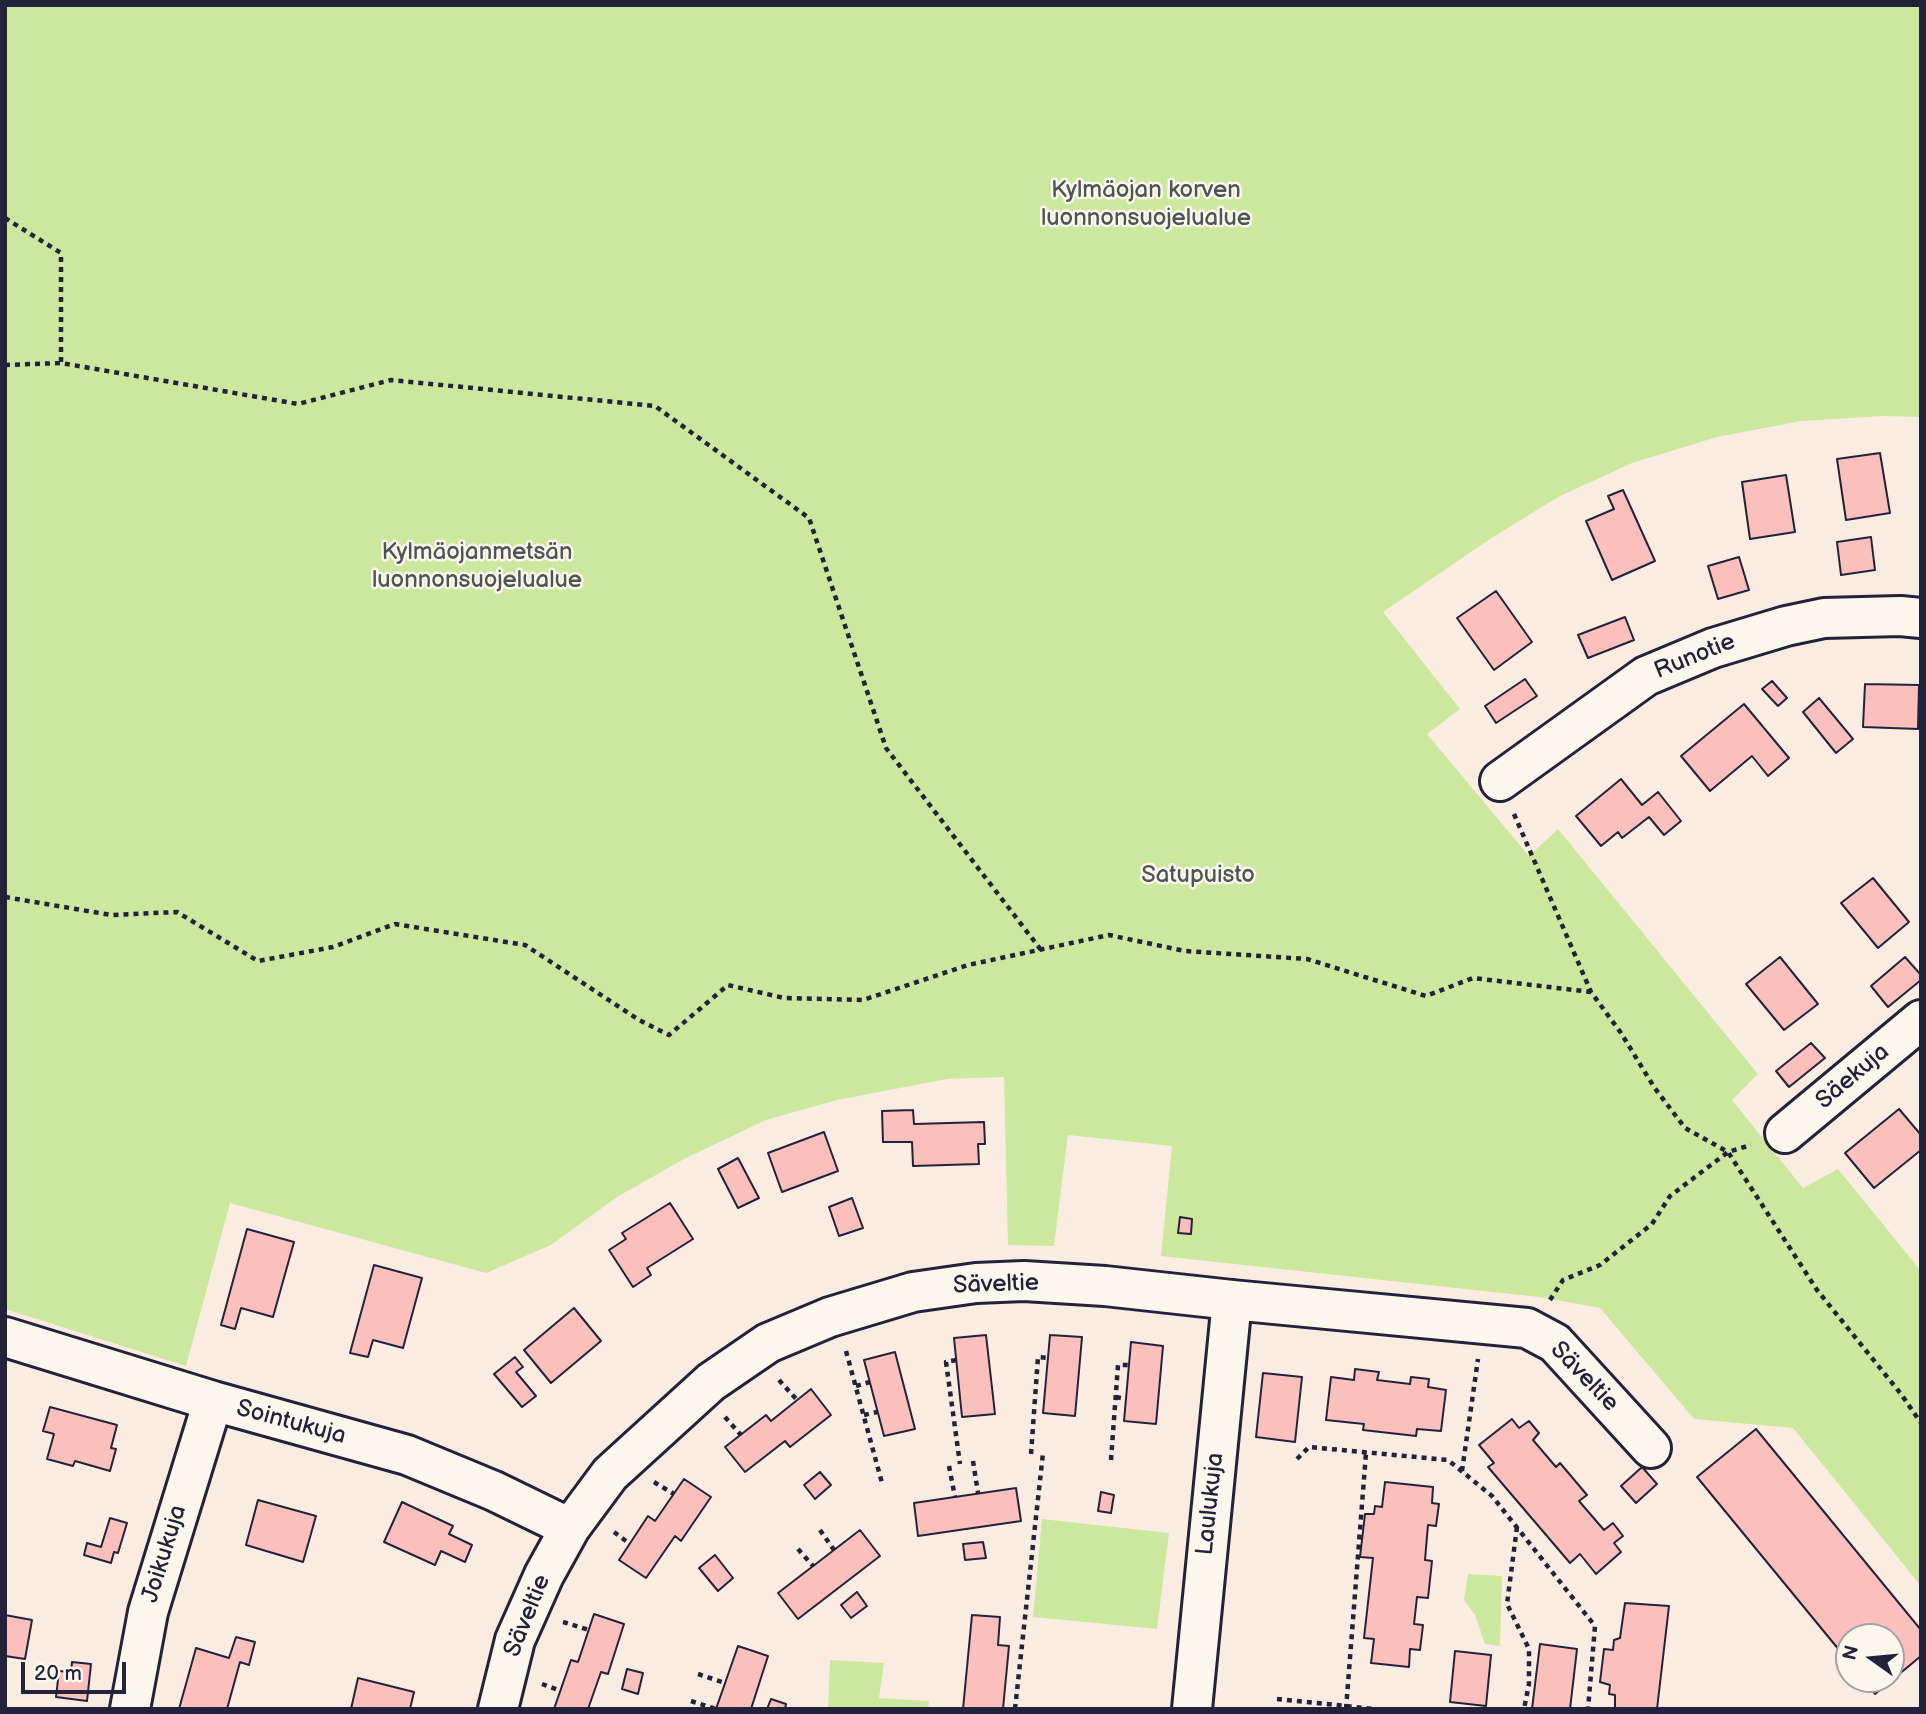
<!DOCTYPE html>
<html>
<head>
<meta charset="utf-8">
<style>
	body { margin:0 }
	#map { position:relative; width:1926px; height:1714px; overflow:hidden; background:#fbece2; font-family:"Balsamiq Sans",sans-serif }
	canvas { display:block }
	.frame { position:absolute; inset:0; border:7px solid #22223b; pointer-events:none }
	.north { position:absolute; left:1835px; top:1623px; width:70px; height:70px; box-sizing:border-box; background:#fbf7ec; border:2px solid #a4a2a5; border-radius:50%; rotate:285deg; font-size:19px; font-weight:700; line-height:28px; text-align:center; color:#22223b }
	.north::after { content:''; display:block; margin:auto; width:24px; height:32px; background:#22223b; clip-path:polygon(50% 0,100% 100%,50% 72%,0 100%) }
	.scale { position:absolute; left:21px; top:1662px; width:105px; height:32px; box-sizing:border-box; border:4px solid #22223b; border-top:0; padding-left:9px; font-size:21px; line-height:24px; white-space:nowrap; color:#22223b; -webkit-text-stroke:5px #fbf7ec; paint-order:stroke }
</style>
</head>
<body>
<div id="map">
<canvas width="1926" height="1714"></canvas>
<div class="frame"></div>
<div class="north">N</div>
<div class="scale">20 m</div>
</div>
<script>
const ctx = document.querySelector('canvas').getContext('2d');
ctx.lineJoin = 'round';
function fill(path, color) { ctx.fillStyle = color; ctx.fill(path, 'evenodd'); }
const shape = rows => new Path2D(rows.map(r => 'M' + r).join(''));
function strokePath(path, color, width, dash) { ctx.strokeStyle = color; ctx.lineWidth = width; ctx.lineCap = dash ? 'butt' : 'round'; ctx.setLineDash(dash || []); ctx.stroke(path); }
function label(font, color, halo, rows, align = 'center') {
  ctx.font = font + ' "Balsamiq Sans",sans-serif'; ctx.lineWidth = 5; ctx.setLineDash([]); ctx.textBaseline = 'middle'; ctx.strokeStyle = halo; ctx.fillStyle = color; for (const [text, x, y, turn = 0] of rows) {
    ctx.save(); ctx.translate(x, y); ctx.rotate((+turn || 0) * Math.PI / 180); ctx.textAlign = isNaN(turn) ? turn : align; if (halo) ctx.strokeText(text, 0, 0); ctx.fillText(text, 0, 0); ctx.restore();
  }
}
fill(shape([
	[5,5,1921,5,1921,417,1883,416,1801,421,1717,437,1632,463,1558,497,1490,539,1383,612,1460,709,1427,734,1529,856,1558,829,1758,1074,1732,1100,1803,1188,1838,1169,1921,1271,1921,1586,1793,1428,1694,1419,1600,1308,1539,1297,1161,1256,1172,1146,1068,1135,1054,1246,1008,1245,1004,1077,947,1079,837,1100,766,1120,684,1159,617,1197,551,1245,486,1273,230,1203,186,1366,5,1309],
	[1042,1519,1169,1533,1157,1629,1033,1617],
	[1468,1574,1502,1576,1500,1646,1485,1644,1475,1615,1464,1600],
	[830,1660,884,1663,879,1698,929,1701,928,1709,828,1709]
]), '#cce89f');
const building = shape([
	[1880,453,1890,513,1846,520,1837,459,1880,453],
	[1786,475,1795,532,1750,539,1742,482,1786,475],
	[1623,490,1655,561,1612,580,1586,521,1614,509,1608,496,1623,490],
	[1871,537,1875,570,1841,575,1837,542,1871,537],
	[1739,557,1749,590,1718,599,1708,566,1739,557],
	[1496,591,1532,642,1494,670,1457,618,1496,591],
	[1625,617,1634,640,1588,658,1578,635,1625,617],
	[1525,679,1537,696,1496,723,1485,706,1525,679],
	[1772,681,1787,698,1778,706,1762,689,1772,681],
	[1865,684,1919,685,1918,729,1863,727,1865,684],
	[1819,698,1853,739,1836,753,1803,712,1819,698],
	[1744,704,1789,758,1768,776,1752,756,1710,791,1681,756,1744,704],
	[1621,779,1642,805,1658,792,1681,821,1664,835,1649,817,1622,838,1618,832,1601,846,1576,816,1621,779],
	[1873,878,1909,922,1878,948,1841,903,1873,878],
	[1780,957,1818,1004,1784,1030,1746,984,1780,957],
	[1905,957,1921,975,1921,980,1888,1007,1871,986,1905,957],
	[1811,1043,1825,1058,1789,1087,1776,1071,1811,1043],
	[1899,1109,1921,1135,1921,1150,1874,1188,1845,1153,1899,1109],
	[913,1110,914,1124,984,1122,985,1144,978,1144,979,1164,913,1166,912,1142,883,1142,882,1111,913,1110],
	[824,1132,838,1171,782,1192,768,1153,824,1132],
	[738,1158,759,1198,738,1208,718,1169,738,1158],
	[852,1198,863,1228,839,1236,829,1207,852,1198],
	[670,1203,693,1239,647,1268,651,1275,633,1287,609,1250,626,1239,622,1233,670,1203],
	[1180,1217,1192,1219,1191,1234,1178,1233,1180,1217],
	[247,1229,294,1242,273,1317,241,1308,235,1329,221,1325,247,1229],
	[374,1265,422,1278,403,1348,373,1340,368,1357,350,1353,374,1265],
	[574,1308,601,1341,551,1383,524,1350,574,1308],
	[986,1335,995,1414,962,1417,954,1338,986,1335],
	[1050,1335,1082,1337,1075,1416,1043,1413,1050,1335],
	[1131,1342,1163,1346,1156,1424,1124,1421,1131,1342],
	[895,1352,915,1429,884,1436,864,1360,895,1352],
	[515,1357,523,1367,516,1372,536,1396,522,1407,494,1374,515,1357],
	[1355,1369,1379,1372,1377,1380,1410,1384,1411,1377,1429,1379,1428,1387,1446,1390,1441,1431,1417,1429,1416,1436,1363,1430,1364,1424,1326,1420,1331,1377,1354,1380,1355,1369],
	[1263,1373,1302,1377,1295,1442,1256,1437,1263,1373],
	[811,1389,831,1415,790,1447,785,1441,745,1472,725,1447,766,1415,771,1421,811,1389],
	[50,1407,117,1425,111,1448,116,1449,110,1471,75,1461,73,1466,47,1459,54,1434,43,1431,50,1407],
	[1512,1419,1519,1428,1529,1421,1539,1433,1533,1440,1556,1467,1560,1463,1587,1495,1579,1501,1604,1530,1613,1523,1623,1536,1614,1543,1621,1552,1596,1574,1580,1554,1570,1563,1488,1467,1494,1463,1479,1445,1512,1419],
	[1756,1429,1921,1630,1921,1656,1875,1694,1863,1679,1891,1679,1891,1637,1849,1637,1849,1662,1697,1477,1756,1429],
	[1642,1467,1657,1484,1636,1503,1621,1486,1642,1467],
	[820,1472,831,1485,815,1499,804,1485,820,1472],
	[684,1479,711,1497,681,1541,675,1536,646,1578,619,1560,648,1516,655,1521,684,1479],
	[1385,1482,1433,1487,1432,1503,1439,1504,1436,1526,1428,1525,1425,1560,1432,1561,1428,1598,1417,1597,1414,1624,1423,1625,1420,1650,1410,1649,1409,1667,1371,1663,1374,1639,1364,1638,1373,1558,1360,1557,1365,1514,1374,1514,1375,1506,1382,1507,1385,1482],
	[1016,1488,1021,1521,918,1536,914,1503,1016,1488],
	[1101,1492,1114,1495,1111,1513,1098,1511,1101,1492],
	[258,1500,316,1516,303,1562,246,1545,258,1500],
	[402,1502,453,1526,449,1534,472,1545,465,1562,441,1551,435,1565,384,1542,402,1502],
	[110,1518,127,1523,118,1553,114,1552,111,1563,84,1555,87,1543,101,1547,110,1518],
	[860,1530,880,1556,798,1619,778,1593,860,1530],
	[983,1542,986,1558,965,1560,963,1544,983,1542],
	[715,1555,733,1578,718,1591,699,1568,715,1555],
	[857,1592,867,1606,851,1618,841,1605,857,1592],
	[1625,1603,1669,1606,1657,1709,1615,1709,1615,1695,1609,1694,1610,1685,1600,1682,1604,1649,1613,1650,1614,1640,1620,1638,1625,1603],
	[594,1614,624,1624,608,1674,601,1672,588,1709,554,1709,571,1660,578,1662,594,1614],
	[5,1615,32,1620,25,1659,5,1656,5,1615],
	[972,1615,1000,1617,998,1645,1009,1646,1003,1709,963,1709,972,1615],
	[236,1637,255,1642,249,1665,240,1662,227,1709,179,1709,196,1648,229,1658,236,1637],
	[1540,1644,1577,1649,1570,1709,1532,1709,1540,1644],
	[738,1646,768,1656,751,1709,716,1709,738,1646],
	[1455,1651,1491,1655,1486,1706,1450,1702,1455,1651],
	[72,1662,91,1664,87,1701,56,1697,59,1671,71,1672,72,1662],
	[627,1669,643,1673,638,1694,622,1689,627,1669],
	[358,1678,414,1692,410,1709,351,1709,358,1678],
	[771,1699,786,1704,785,1709,767,1709,771,1699]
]);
fill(building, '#fbbfbc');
strokePath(building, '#22223b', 2);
const street = shape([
	[1500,781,1646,676,1713,648,1786,626,1824,618,1900,616,1921,618],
	[1785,1133,1921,1020],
	[5,1337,213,1401,407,1455,494,1491,570,1528],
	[130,1709,148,1612,213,1401],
	[498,1709,515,1640,544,1575,570,1528,610,1474,711,1382,768,1343,830,1317,913,1292,976,1283,1024,1281,1105,1286,1232,1300,1527,1328,1555,1343,1651,1448],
	[1192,1709,1232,1300]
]);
strokePath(street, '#22223b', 44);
strokePath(shape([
	[5,218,61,253,61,363],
	[5,365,61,363,298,404,391,380,655,406,809,518,886,748,1041,950],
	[1514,814,1591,992,1621,1033,1654,1087,1685,1128,1728,1152,1817,1290,1901,1394,1921,1423],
	[5,897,111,915,177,912,258,961,333,947,395,924,525,945,639,1020,669,1035,728,985,784,998,863,1000,968,965,1109,935,1185,951,1307,959,1426,996,1473,978,1591,992],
	[1550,1300,1563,1280,1600,1265,1652,1224,1670,1196,1728,1152,1751,1145],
	[846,1351,882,1483],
	[956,1360,946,1362,960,1464],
	[779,1380,797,1400],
	[856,1386,870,1382],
	[1116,1397,1126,1399],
	[864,1415,877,1412],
	[725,1417,741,1435],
	[1031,1454,1038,1357,1048,1358],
	[1297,1459,1309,1447,1448,1460,1492,1496,1595,1626,1588,1709],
	[1111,1460,1118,1365,1129,1365],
	[973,1461,978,1493],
	[949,1466,955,1497],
	[1462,1471,1478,1359],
	[654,1482,674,1494],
	[1517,1527,1507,1604,1529,1649,1529,1684,1524,1709],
	[820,1530,834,1550],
	[614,1532,630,1544],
	[798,1549,813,1566],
	[563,1622,589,1630],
	[698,1674,725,1683],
	[542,1684,561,1691],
	[1277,1699,1375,1709],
	[691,1701,716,1709],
	[1015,1709,1043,1453],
	[1346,1709,1366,1453]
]), '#22223b', 4.5, [5, 5]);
strokePath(street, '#fbf7ec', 38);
label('24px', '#4c5454', '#fbf7ec', [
	["Kylmäojan korven",1146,191],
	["luonnonsuojelualue",1146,219],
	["Kylmäojanmetsän",477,553],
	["luonnonsuojelualue",477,581],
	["Satupuisto",1198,876]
]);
label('24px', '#22223b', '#fbf7ec', [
	["Runotie",1695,657,-22],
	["Säekuja",1853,1077,-40],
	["Säveltie",996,1285,-2],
	["Säveltie",1584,1377,46],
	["Sointukuja",291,1423,15],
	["Laulukuja",1211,1504,-84],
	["Joikukuja",165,1554,-73],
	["Säveltie",528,1616,-68]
]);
</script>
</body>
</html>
